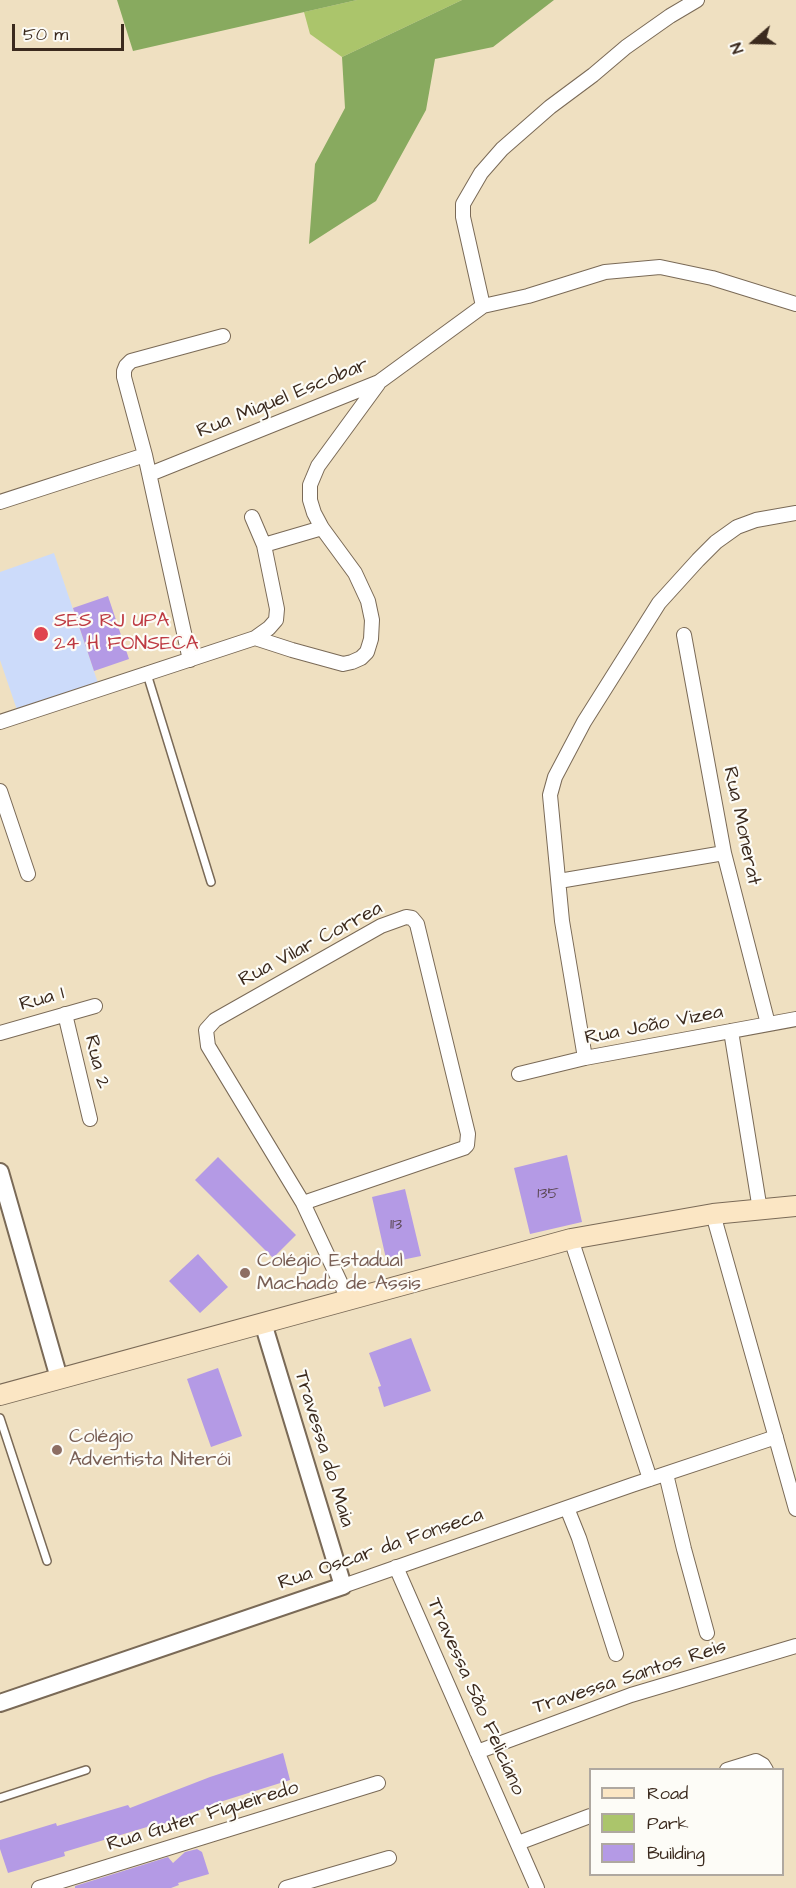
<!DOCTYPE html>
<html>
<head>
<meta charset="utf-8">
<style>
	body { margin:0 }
	#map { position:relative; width:796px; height:1888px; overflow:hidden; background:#efe0c1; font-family:"Architects Daughter",sans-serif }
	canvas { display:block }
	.legend { position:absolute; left:589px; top:1768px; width:195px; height:108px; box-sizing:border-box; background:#fdfcf7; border:2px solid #afa8a0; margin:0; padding:8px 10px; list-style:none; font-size:18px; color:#3b2a1e }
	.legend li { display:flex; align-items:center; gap:12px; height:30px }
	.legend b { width:30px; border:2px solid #afa8a0 }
	.north { position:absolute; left:724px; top:12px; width:60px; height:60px; -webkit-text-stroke:4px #fdfcf7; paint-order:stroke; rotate:250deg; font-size:16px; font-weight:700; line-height:24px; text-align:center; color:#3b2a1e }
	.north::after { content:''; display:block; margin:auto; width:21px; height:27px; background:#3b2a1e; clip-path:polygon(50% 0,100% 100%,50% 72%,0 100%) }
	.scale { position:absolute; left:12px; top:24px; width:112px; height:27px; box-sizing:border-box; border:3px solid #3b2a1e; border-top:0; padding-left:8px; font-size:18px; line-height:21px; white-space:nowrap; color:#3b2a1e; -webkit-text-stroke:4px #fdfcf7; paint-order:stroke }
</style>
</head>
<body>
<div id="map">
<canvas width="796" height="1888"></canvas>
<ul class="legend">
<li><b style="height:8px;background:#fbe6c4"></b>Road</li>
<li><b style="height:16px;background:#abc56b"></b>Park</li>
<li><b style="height:16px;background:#b49ae5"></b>Building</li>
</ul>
<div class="north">N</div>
<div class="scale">50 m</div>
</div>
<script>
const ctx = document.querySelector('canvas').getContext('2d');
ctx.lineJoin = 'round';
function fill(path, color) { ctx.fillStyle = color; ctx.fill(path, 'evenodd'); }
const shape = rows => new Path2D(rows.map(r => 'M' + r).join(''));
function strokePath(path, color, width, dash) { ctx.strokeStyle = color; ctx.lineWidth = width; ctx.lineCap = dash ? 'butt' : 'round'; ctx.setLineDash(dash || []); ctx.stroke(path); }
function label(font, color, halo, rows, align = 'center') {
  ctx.font = font + ' "Architects Daughter",sans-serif'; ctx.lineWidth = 4.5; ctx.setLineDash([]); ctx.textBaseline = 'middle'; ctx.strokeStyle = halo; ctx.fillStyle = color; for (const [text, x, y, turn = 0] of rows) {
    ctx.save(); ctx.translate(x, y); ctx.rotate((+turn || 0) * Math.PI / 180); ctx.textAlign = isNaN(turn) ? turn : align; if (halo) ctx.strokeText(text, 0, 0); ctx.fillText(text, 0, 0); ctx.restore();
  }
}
fill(shape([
	[54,553,98,683,17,710,0,660,0,572]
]), '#ccdbfa');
fill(shape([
	[357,0,462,0,342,57,310,34,304,12]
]), '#abc56b');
fill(shape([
	[117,0,357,0,133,51],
	[462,0,554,0,493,47,435,59,426,110,376,201,309,244,315,164,345,108,342,57]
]), '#88aa5f');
fill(shape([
	[108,596,129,659,94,671,73,608],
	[567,1155,582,1222,530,1234,514,1168],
	[218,1157,296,1235,273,1258,195,1180],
	[405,1189,421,1256,387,1263,372,1197],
	[198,1254,228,1287,200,1313,169,1281],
	[411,1338,431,1391,384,1407,378,1387,381,1386,369,1353],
	[218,1368,242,1436,211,1447,187,1379],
	[283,1753,290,1780,223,1801,148,1830,147,1827,64,1852,65,1856,8,1873,0,1849,0,1840,56,1823,57,1826,128,1805,130,1808,210,1777],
	[197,1849,202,1852,209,1874,178,1883,179,1885,171,1888,75,1888,75,1886,168,1857,173,1863,185,1852]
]), '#b49ae5');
const service = shape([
	[147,674,211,882],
	[0,1418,47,1561],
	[0,1798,86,1770]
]);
const minor = shape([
	[483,306,463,217,463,204,481,173,502,149,550,107,593,75,626,47,670,16,697,0],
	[145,455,124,377,124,371,126,366,131,361,223,336],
	[150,474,379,382,483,306,528,296,605,272,660,267,712,278,796,304],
	[0,502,145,455,190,660],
	[264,545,322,528],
	[684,635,724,853,768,1024],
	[255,638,292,650,343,664,352,662,361,658,367,652,371,639,372,620,368,601,355,573,322,528,314,513,310,500,310,485,318,466,378,384],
	[0,722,255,638,269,628,276,620,277,609,264,545,252,517],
	[0,791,28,874],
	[559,881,724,853],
	[65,1014,90,1119],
	[731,1031,760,1210],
	[0,1033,95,1006],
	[585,1058,562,921,550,795,555,777,584,722,659,603,698,560,716,542,737,527,756,520,796,513],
	[519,1074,585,1058,796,1019],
	[303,1203,464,1148,467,1145,468,1134,417,924,412,918,406,917,381,926,215,1020,206,1030,208,1046,303,1203,348,1299],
	[713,1214,796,1509],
	[571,1239,650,1479],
	[666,1474,684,1549,707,1633],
	[567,1508,579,1538,616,1654],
	[396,1567,537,1888],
	[343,1586,632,1485,776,1437],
	[477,1752,631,1695,796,1646],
	[727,1770,756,1761,763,1765,766,1770],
	[518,1843,590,1816],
	[39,1888,378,1783],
	[286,1888,389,1858]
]);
const tertiary = shape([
	[0,1172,59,1378],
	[0,1703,343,1586,263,1323]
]);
const secondary = shape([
	[0,1395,571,1239,713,1214,796,1206]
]);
strokePath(service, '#7a6a57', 10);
strokePath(minor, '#7a6a57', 16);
strokePath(tertiary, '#7a6a57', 20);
strokePath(secondary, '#7a6a57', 22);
strokePath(service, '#fff', 7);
strokePath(minor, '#fff', 14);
strokePath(tertiary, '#fff', 16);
strokePath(secondary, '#fbe6c4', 20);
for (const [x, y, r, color] of [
	[41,634,8,"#e0444e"],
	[245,1273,6,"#8d6e63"],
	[57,1450,6,"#8d6e63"]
]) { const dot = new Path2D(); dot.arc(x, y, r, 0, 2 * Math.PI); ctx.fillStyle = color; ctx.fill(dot); strokePath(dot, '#fdfcf7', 2); }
label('16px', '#594650', null, [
	["135",548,1195],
	["113",396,1226]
]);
label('20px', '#3b2a1e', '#fdfcf7', [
	["Rua Miguel Escobar",283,399,-22],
	["Rua Monerat",741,826,78],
	["Rua Vilar Correa",311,945,-28],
	["Rua 1",42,1000,-16],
	["Rua João Vizea",654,1026,-11],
	["Rua 2",96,1062,76],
	["Travessa do Maia",323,1449,73],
	["Rua Oscar da Fonseca",381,1550,-19],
	["Travessa Santos Reis",630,1678,-18],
	["Travessa São Feliciano",475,1697,66],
	["Rua Guter Figueiredo",203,1817,-17]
]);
label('20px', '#be3a42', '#fdfcf7', [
	["SES RJ UPA",54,622],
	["24 H FONSECA",54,645]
], 'left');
label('20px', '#785e54', '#fdfcf7', [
	["Colégio Estadual",257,1262],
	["Machado de Assis",257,1285],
	["Colégio",69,1438],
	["Adventista Niterói",69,1461]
], 'left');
</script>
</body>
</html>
